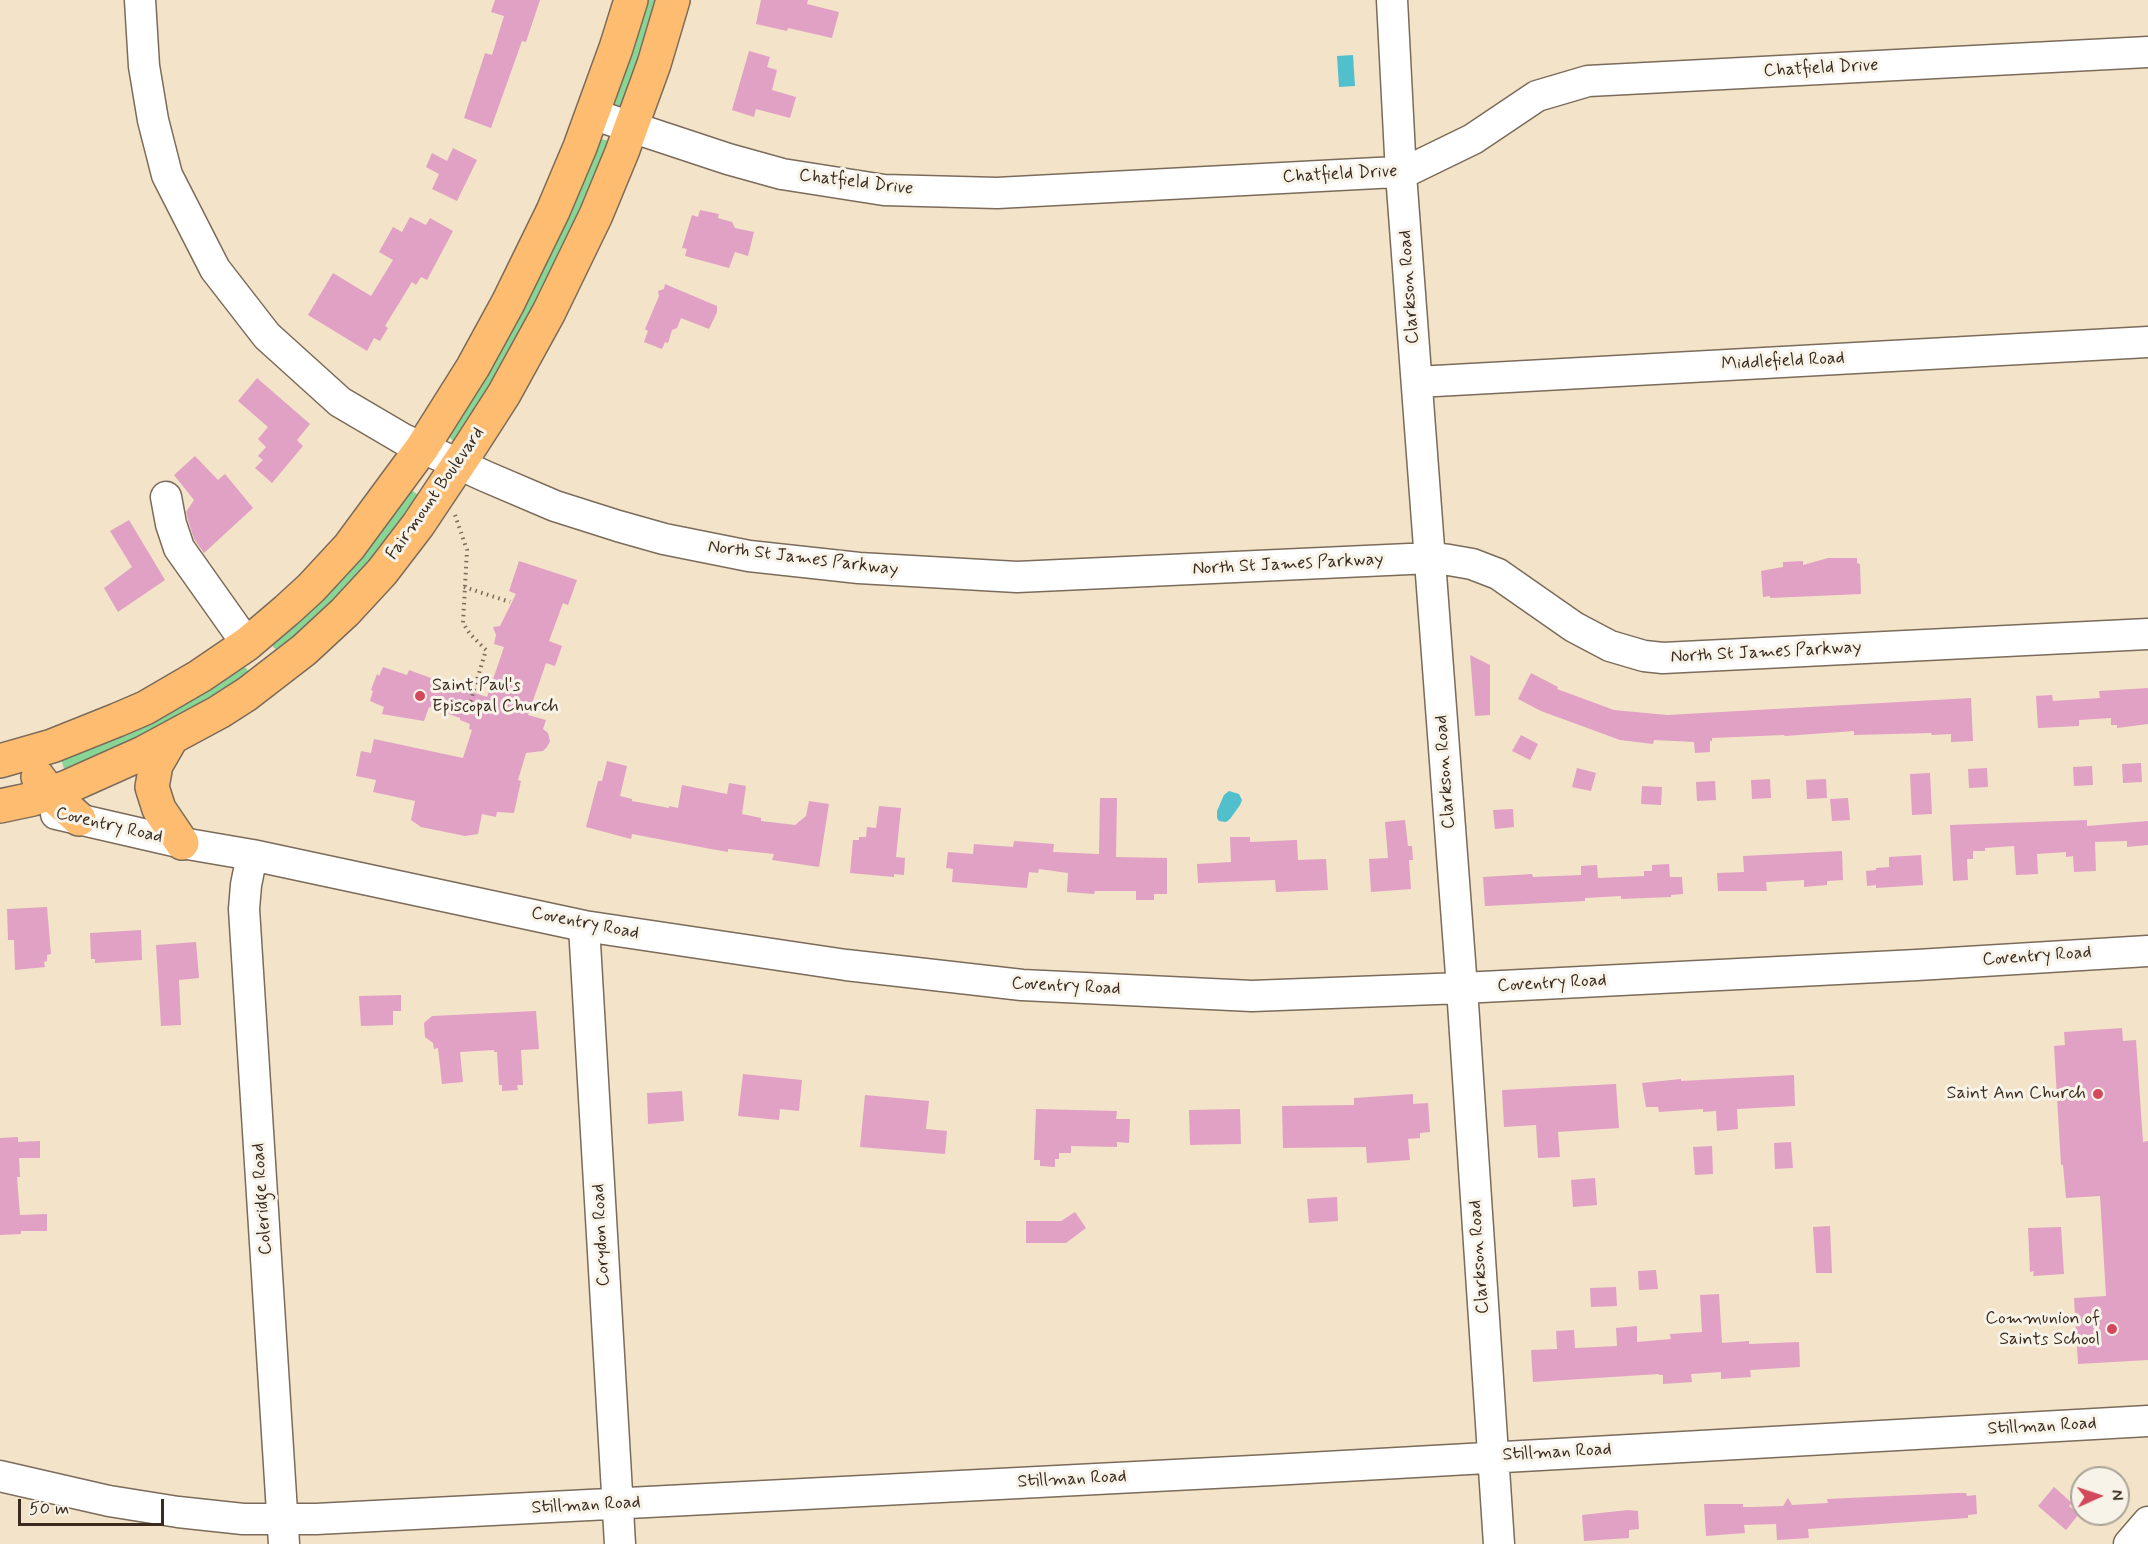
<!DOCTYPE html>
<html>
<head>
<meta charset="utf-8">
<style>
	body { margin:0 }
	#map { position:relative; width:2148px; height:1544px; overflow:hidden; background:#f2e3c9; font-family:Mynerve,sans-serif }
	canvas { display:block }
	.north { position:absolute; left:2070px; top:1466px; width:60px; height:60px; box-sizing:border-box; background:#f7f3e8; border:2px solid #aca397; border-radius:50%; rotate:87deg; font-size:16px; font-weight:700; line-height:24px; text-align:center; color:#3b2a1e }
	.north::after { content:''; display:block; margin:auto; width:21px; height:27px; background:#d1495b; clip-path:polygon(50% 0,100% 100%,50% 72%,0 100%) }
	.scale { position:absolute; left:18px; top:1499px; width:146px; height:27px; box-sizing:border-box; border:3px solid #3b2a1e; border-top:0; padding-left:8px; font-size:18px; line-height:21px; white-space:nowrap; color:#3b2a1e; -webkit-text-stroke:4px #f7f3e8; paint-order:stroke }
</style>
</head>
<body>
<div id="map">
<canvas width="2148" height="1544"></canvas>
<div class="north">N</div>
<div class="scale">50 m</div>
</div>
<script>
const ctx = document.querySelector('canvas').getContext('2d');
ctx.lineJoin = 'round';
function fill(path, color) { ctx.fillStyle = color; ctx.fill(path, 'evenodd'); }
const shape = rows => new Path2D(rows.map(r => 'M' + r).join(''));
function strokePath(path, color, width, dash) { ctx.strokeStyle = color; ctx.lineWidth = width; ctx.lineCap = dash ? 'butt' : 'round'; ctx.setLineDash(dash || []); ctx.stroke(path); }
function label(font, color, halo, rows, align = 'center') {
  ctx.font = font + ' Mynerve,sans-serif'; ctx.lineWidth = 6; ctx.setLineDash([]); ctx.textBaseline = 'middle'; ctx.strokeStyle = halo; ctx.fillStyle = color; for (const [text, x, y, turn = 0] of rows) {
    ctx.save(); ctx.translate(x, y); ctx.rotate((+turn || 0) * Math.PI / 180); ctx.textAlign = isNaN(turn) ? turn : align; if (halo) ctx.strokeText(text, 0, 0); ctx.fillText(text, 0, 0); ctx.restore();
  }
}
fill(shape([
	[640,0,663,0,623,108,614,106,611,101],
	[599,139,606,140,611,143,572,244,458,443,453,441,446,433],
	[407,487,424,499,377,562,280,652,273,647,272,641],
	[243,666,247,669,249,674,216,702,65,772,59,753]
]), '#87d695');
fill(shape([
	[1353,55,1355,86,1339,87,1337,56],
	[1229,791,1239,794,1242,800,1240,805,1230,819,1226,822,1219,821,1217,818,1217,811,1224,795]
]), '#52bfcc');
fill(shape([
	[495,0,540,0,526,42,522,41,491,128,464,118,485,53,492,55,504,16,491,12],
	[761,0,808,0,807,4,839,12,832,38,788,28,787,31,756,24],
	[749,51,770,57,767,67,777,70,772,90,796,97,790,118,756,109,754,117,732,110],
	[453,148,477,160,457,201,432,189,439,174,426,167,432,153,447,161],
	[700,210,719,214,718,218,732,222,735,228,754,232,748,256,735,252,729,268,685,256,687,249,682,248,692,215,698,217],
	[410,217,426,225,430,218,453,231,427,280,421,277,416,285,412,282,385,326,388,328,380,341,374,338,367,351,308,315,333,273,371,296,393,260,379,252,393,227,402,232],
	[665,284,717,306,717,312,709,329,681,318,677,328,672,330,668,343,665,342,662,349,644,342,648,331,645,329,659,296,658,291,664,289],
	[257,378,310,424,297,440,303,446,272,483,255,468,263,460,258,456,266,447,258,439,268,427,238,401],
	[195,456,218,480,225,474,253,508,204,553,194,539,188,520,186,512,194,500,174,475],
	[129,520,165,580,118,612,104,588,132,567,110,531],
	[1828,558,1857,558,1857,563,1860,564,1861,594,1770,598,1770,596,1763,597,1761,571,1783,567,1783,562,1803,561,1803,565],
	[519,561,577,580,568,605,563,603,549,641,562,646,555,666,546,663,528,715,546,720,543,729,548,733,550,741,547,747,543,751,526,753,518,780,521,781,514,813,497,812,496,817,482,814,478,834,465,836,421,827,411,820,415,801,373,792,376,780,356,776,361,751,371,753,374,739,463,758,472,730,469,729,470,724,460,720,460,718,429,707,424,721,382,714,384,707,370,701,373,691,371,690,377,674,379,676,383,667,407,675,409,670,431,678,435,676,445,680,447,684,487,697,504,647,494,644,496,635,493,627,500,626,516,594,509,591],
	[1470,655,1490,665,1490,715,1475,716],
	[1531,673,1558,687,1557,689,1614,710,1667,715,1971,698,1973,741,1951,742,1951,734,1932,735,1931,733,1854,735,1854,731,1785,736,1784,735,1712,738,1712,741,1710,741,1710,752,1695,753,1694,742,1654,740,1653,744,1620,740,1541,711,1518,699],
	[2148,688,2148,724,2117,728,2117,725,2111,725,2111,718,2079,720,2079,726,2038,728,2036,696,2052,695,2053,701,2100,698,2099,691],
	[1521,735,1538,744,1530,760,1512,751],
	[607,761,627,766,620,796,632,799,632,801,669,808,669,806,678,808,682,785,727,794,729,783,746,786,742,814,761,818,761,821,795,825,806,816,809,801,829,804,819,867,772,860,774,854,728,849,728,852,711,849,632,834,631,839,586,827,598,781,602,781],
	[2141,763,2142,782,2123,783,2122,764],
	[2092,766,2093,785,2074,786,2073,767],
	[1577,768,1596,773,1591,791,1572,787],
	[1987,768,1988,787,1969,788,1968,769],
	[1930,773,1932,814,1912,815,1910,774],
	[1770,779,1771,798,1752,799,1751,780],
	[1826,779,1827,798,1807,799,1806,780],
	[1715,781,1716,800,1697,801,1696,782],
	[1642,786,1662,787,1661,805,1641,804],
	[1100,798,1117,798,1116,857,1167,858,1167,894,1154,894,1154,900,1136,900,1136,891,1095,891,1094,894,1067,892,1068,873,1039,869,1038,873,1029,872,1027,888,952,882,953,869,946,868,948,852,973,854,974,844,1013,847,1014,841,1054,844,1053,852,1099,854],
	[1848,798,1850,820,1832,821,1830,799],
	[879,806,901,808,896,857,905,858,904,875,894,874,894,877,850,873,853,840,859,840,859,837,866,837,867,827,876,828],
	[1513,809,1514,827,1495,829,1493,810],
	[1405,820,1408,846,1412,846,1413,860,1409,860,1411,889,1371,892,1369,859,1388,858,1385,822],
	[2087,820,2087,826,2148,821,2148,845,2127,847,2127,841,2095,842,2096,871,2074,872,2073,856,2066,857,2066,852,2037,854,2038,874,2016,875,2014,846,1985,848,1985,851,1973,851,1973,859,1967,859,1968,880,1953,881,1950,825],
	[1230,837,1250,837,1250,842,1297,840,1298,860,1326,859,1328,890,1276,892,1275,880,1198,883,1197,864,1231,862],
	[1842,851,1843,880,1827,881,1827,885,1804,887,1804,880,1766,882,1767,891,1718,891,1717,873,1744,872,1743,856],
	[1921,855,1923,885,1876,888,1876,885,1867,886,1866,871,1876,870,1876,868,1889,867,1889,857],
	[1669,864,1670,877,1682,877,1683,894,1671,895,1671,897,1621,899,1621,896,1585,898,1585,901,1485,906,1483,877,1532,874,1533,877,1581,875,1581,866,1597,865,1598,878,1644,876,1644,871,1652,871,1652,865],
	[47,907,51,954,47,955,47,961,44,962,45,967,15,970,14,940,8,940,7,909],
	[141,930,142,960,95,963,95,959,91,959,90,933],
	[196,942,199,978,179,980,181,1025,161,1026,156,945],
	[401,995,401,1011,393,1011,393,1025,361,1026,359,996],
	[536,1011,539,1049,521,1050,523,1085,517,1085,518,1090,502,1091,502,1085,499,1085,497,1052,494,1052,494,1050,460,1052,463,1082,442,1084,438,1048,434,1049,433,1043,425,1037,424,1023,432,1016],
	[2122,1028,2123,1041,2136,1040,2143,1142,2148,1141,2148,1360,2078,1364,2074,1298,2106,1296,2100,1196,2066,1198,2063,1165,2061,1165,2054,1046,2065,1045,2064,1032],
	[743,1074,802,1080,799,1111,780,1109,779,1120,738,1116],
	[1794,1075,1795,1106,1737,1109,1738,1129,1717,1131,1716,1111,1703,1112,1703,1109,1659,1112,1658,1107,1646,1107,1642,1083,1681,1079,1681,1081],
	[1616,1084,1619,1128,1558,1132,1560,1157,1538,1158,1536,1125,1504,1127,1502,1090],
	[682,1091,684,1121,648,1124,647,1093],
	[1413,1094,1413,1104,1428,1103,1430,1132,1420,1133,1420,1138,1408,1139,1410,1160,1367,1163,1366,1147,1283,1148,1282,1106,1354,1105,1354,1098],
	[865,1095,929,1101,926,1129,947,1131,945,1154,860,1147],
	[1036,1109,1117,1111,1116,1119,1130,1119,1129,1143,1117,1142,1117,1147,1071,1146,1071,1153,1059,1153,1059,1159,1055,1159,1055,1167,1040,1166,1040,1160,1034,1160],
	[1240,1109,1241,1144,1190,1145,1189,1110],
	[18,1137,18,1142,40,1141,40,1158,19,1158,20,1177,17,1177,20,1215,47,1214,47,1231,21,1231,21,1234,0,1235,0,1138],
	[1791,1142,1793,1168,1775,1169,1774,1143],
	[1712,1146,1713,1174,1695,1175,1693,1147],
	[1595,1178,1597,1205,1573,1207,1571,1180],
	[1337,1197,1338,1221,1309,1223,1307,1199],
	[1075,1212,1086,1228,1066,1243,1026,1243,1026,1221,1061,1221],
	[1830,1226,1832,1273,1816,1273,1813,1227],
	[2061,1227,2064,1274,2033,1276,2034,1271,2030,1272,2028,1228],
	[1656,1270,1658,1289,1639,1290,1638,1271],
	[1616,1287,1617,1306,1591,1307,1590,1288],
	[1719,1294,1722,1343,1749,1341,1749,1344,1799,1342,1800,1367,1750,1370,1751,1377,1721,1379,1721,1372,1691,1374,1692,1382,1663,1384,1663,1375,1659,1375,1659,1374,1533,1382,1531,1350,1557,1349,1556,1331,1574,1330,1575,1348,1617,1346,1616,1328,1637,1326,1637,1342,1671,1339,1670,1334,1702,1332,1700,1295],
	[2054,1487,2072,1503,2069,1506,2079,1514,2066,1530,2038,1506],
	[1957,1493,1966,1493,1967,1496,1976,1495,1977,1514,1968,1515,1968,1518,1808,1529,1809,1538,1777,1540,1776,1524,1744,1525,1745,1533,1706,1536,1704,1504,1743,1504,1743,1507,1752,1507,1783,1506,1788,1498,1792,1505,1828,1503,1827,1499],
	[1628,1510,1638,1511,1639,1529,1629,1530,1629,1538,1584,1541,1582,1515]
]), '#e1a1c5');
const minor = shape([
	[140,0,144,66,153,120,167,175,215,269,267,336,340,402,403,439,487,477,555,506,618,526,664,539,749,556,859,568,1017,577,1431,558,1449,560,1472,564,1498,574,1574,627,1610,646,1644,656,1663,658,2148,634],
	[1392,0,1401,174,1462,988,1499,1544],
	[592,114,728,159,782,174,884,190,997,193,1396,172,1401,174,1473,139,1537,96,1588,81,2148,52],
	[1417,382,2148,342],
	[166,497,171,524,179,548,247,644],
	[56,814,182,843,252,855,584,926,846,965,1022,985,1252,996,1462,988,1917,965,2148,951],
	[252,855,246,885,244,909,284,1544],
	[584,926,620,1544],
	[0,1476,109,1501,178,1512,243,1519,316,1519,1272,1470,2148,1421],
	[2129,1544,2148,1522]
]);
const major = shape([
	[171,739,156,765,152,787,159,809,182,843],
	[0,761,52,746,117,720,145,708,200,676,247,644,287,610,311,588,349,547,422,448,473,367,508,303,553,211,580,147,616,48,631,0],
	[38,777,50,793,79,819],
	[0,806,33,799,67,787,143,753,219,712,247,694,304,650,345,612,382,572,418,525,470,447,504,394,549,312,596,215,622,152,654,64,673,0]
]);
strokePath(minor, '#7b6b5a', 33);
strokePath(major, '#7b6b5a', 36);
strokePath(shape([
	[455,515,467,550,463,623,470,634,486,650,470,703],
	[464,587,510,602]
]), '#7b6b5a', 4, [1.5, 4.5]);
strokePath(minor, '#fff', 30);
strokePath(major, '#fdbc6f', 33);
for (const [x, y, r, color] of [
	[420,696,6,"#d1495b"],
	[2098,1094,6,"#d1495b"],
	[2112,1329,6,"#d1495b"]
]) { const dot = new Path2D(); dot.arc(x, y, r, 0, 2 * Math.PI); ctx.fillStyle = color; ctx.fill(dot); strokePath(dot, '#f7f3e8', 2); }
label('18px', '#3b2a1e', '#f7f3e8', [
	["Chatfield Drive",1821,69,-3],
	["Chatfield Drive",1340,175,-3],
	["Chatfield Drive",856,183,7],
	["Clarkson Road",1410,287,-94],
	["Middlefield Road",1783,362,-3],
	["Fairmount Boulevard",436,494,-55],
	["North St James Parkway",803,559,7],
	["North St James Parkway",1288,565,-3],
	["North St James Parkway",1766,653,-3],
	["Clarkson Road",1446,772,-94],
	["Coventry Road",109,826,13],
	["Coventry Road",585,924,11],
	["Coventry Road",2037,957,-4],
	["Coventry Road",1552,984,-3],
	["Coventry Road",1066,987,3],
	["Coleridge Road",263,1199,-94],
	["Corydon Road",602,1235,-93],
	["Clarkson Road",1480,1257,-94],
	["Stillman Road",2042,1427,-3],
	["Stillman Road",1557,1453,-3],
	["Stillman Road",1072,1480,-3],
	["Stillman Road",586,1506,-3]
]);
label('18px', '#3b2a1e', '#f7f3e8', [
	["Saint Paul's",432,686,"left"],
	["Episcopal Church",432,707,"left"],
	["Saint Ann Church",2086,1094],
	["Communion of",2100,1319],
	["Saints School",2100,1340]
], 'right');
</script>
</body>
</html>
